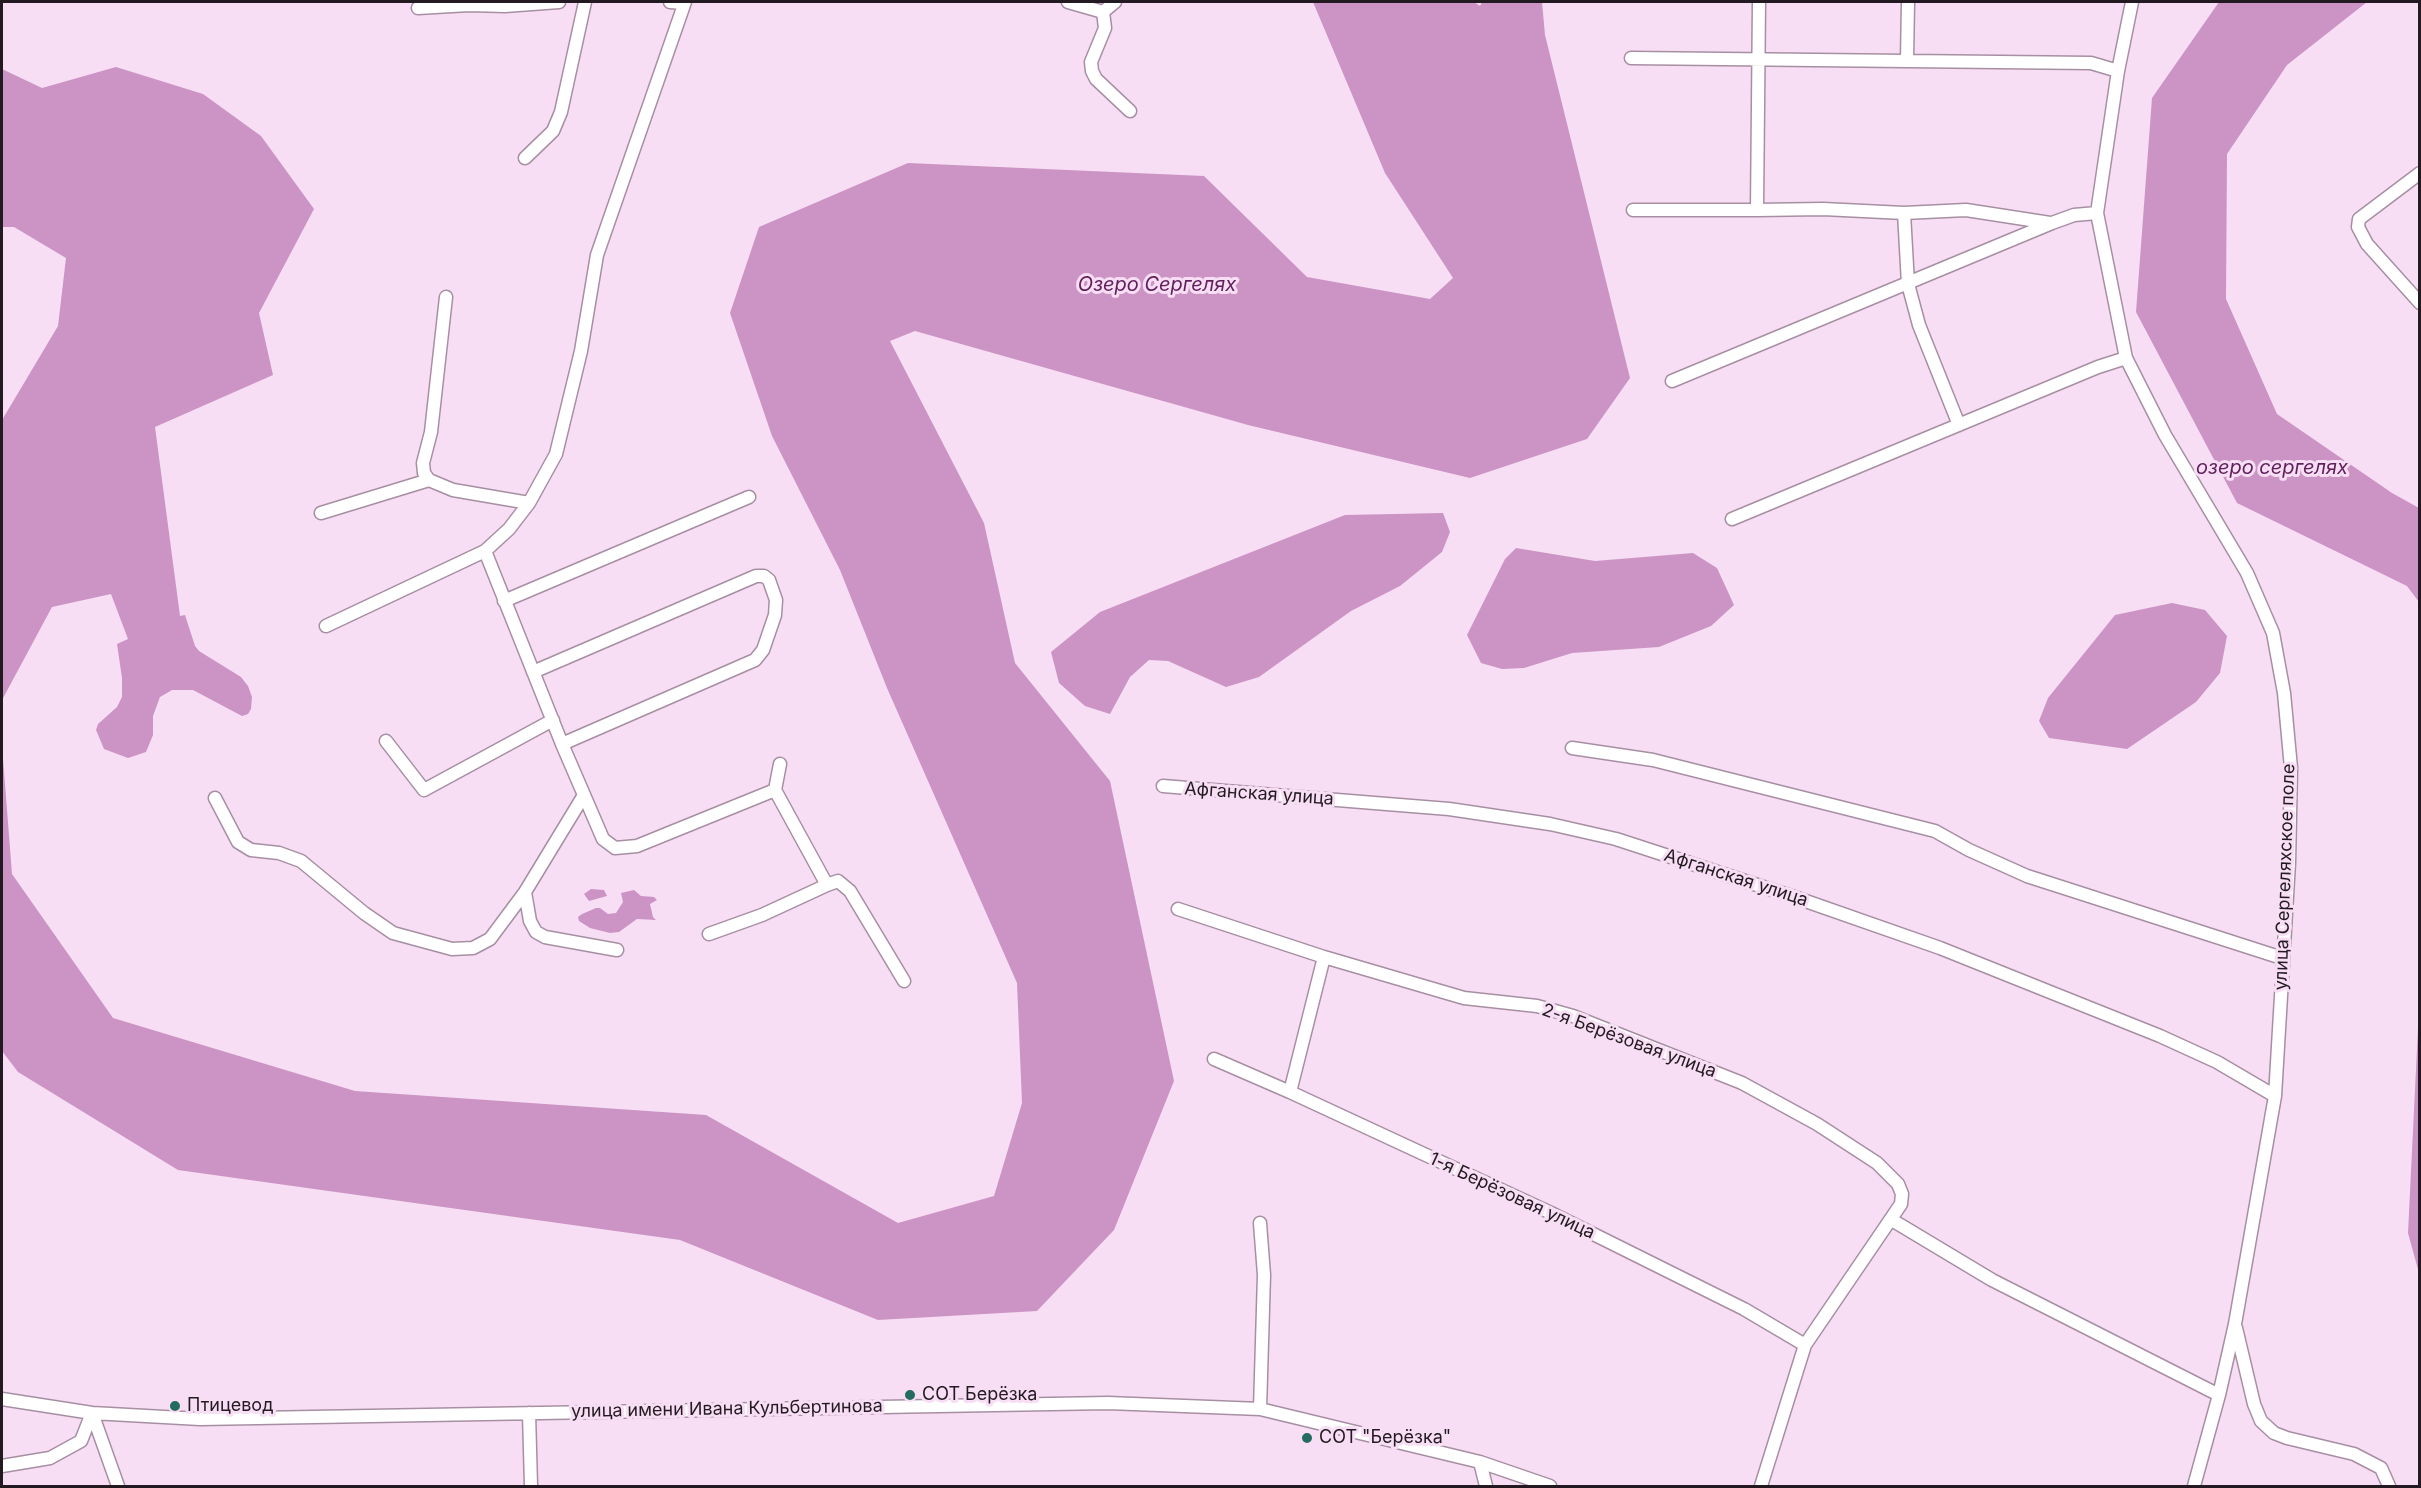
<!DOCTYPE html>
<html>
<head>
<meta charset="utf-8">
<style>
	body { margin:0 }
	#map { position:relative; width:2421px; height:1488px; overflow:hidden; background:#f7def4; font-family:Inter,sans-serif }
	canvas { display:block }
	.frame { position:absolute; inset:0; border:3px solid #231a21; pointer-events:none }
</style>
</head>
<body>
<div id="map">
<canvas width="2421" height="1488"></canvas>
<div class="frame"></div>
</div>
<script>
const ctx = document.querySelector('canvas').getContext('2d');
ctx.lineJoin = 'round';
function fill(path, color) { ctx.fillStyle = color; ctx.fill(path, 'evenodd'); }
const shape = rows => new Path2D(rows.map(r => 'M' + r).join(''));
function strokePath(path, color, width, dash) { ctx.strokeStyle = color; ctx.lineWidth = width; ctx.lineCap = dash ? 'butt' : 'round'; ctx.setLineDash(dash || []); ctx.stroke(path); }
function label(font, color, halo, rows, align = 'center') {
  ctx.font = font + ' Inter,sans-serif'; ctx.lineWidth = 6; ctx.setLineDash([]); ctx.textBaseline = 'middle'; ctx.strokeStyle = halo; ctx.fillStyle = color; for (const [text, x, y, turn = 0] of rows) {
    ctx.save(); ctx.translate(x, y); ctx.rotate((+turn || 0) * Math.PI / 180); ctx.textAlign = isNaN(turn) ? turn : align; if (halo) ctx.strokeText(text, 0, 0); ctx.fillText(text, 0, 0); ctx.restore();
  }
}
fill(shape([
	[1313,2,1474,2,1480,6,1482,2,1542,2,1545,35,1630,378,1587,439,1470,478,1248,425,915,331,890,341,984,523,1015,663,1110,781,1174,1081,1114,1230,1037,1311,878,1320,680,1240,178,1170,18,1072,2,1051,2,746,12,874,113,1018,355,1091,706,1115,898,1223,994,1196,1022,1103,1017,983,887,688,840,570,772,436,730,313,759,227,908,163,1204,176,1307,277,1430,299,1453,278,1385,173],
	[2219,2,2367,2,2287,65,2227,154,2226,299,2277,414,2392,493,2419,508,2419,602,2407,586,2237,503,2136,312,2152,98],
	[116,67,203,94,261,136,314,209,259,313,273,375,155,427,180,616,185,615,195,646,199,651,241,677,248,686,252,697,251,709,248,714,242,716,193,690,172,690,160,697,153,716,153,735,146,752,128,758,104,749,96,730,98,724,117,707,122,697,122,678,117,644,128,639,111,594,52,607,2,700,2,420,58,326,66,258,14,227,2,227,2,69,42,88],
	[1443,513,1450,532,1442,552,1400,586,1351,611,1259,677,1226,687,1168,661,1149,660,1130,677,1110,714,1085,706,1059,683,1051,652,1100,612,1345,515],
	[1516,548,1595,561,1693,553,1717,568,1734,605,1711,626,1659,647,1572,653,1524,668,1502,669,1481,663,1467,635,1505,559],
	[2172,603,2205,610,2227,636,2220,673,2196,702,2127,749,2049,738,2039,721,2048,698,2115,615],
	[591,889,604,890,607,896,589,901,584,894],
	[634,890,641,896,654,897,657,900,650,904,653,917,656,920,637,919,619,932,610,933,590,928,579,921,578,917,582,914,596,908,600,908,608,914,616,913,623,902,621,893],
	[2419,1008,2419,1273,2408,1233]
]), '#cb94c4');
const minor = shape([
	[670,2,684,3],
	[1068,2,1103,12,1115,2],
	[2132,2,2118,71,2097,213,2126,358,2165,435,2247,573,2273,633,2284,693,2291,768,2289,863,2275,1096,2235,1324,2219,1395],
	[418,8,469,5,505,6,559,2],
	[1103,12,1105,28,1091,62,1092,71,1096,79,1130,111],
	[1631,58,2091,63,2118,71],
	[1907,60,1908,2],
	[525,158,553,131,561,112,585,2],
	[2420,173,2359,219,2358,227,2367,244,2420,303],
	[1633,210,1757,210,1759,2],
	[1757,210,1823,209,1904,213,1966,210,2050,223],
	[1904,213,1908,284,1919,325,1959,425],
	[1672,381,2052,223,2074,215,2097,213],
	[429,480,424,473,423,463,431,432,446,297],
	[321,513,429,480,453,490,529,503],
	[1732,519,2098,367,2126,358],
	[485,551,562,744,603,839,615,848,637,846,775,790,780,764],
	[504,601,749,497],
	[326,626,485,551,509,529,529,503,556,454,581,351,597,255,685,2],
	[533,672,756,576,764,576,769,580,776,600,775,615,763,650,755,660,562,744],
	[386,741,424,790,553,720],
	[1572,748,1653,760,1935,831,1969,850,2027,876,2282,958],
	[1163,786,1449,809,1550,824,1616,839,1797,898,1940,948,2160,1036,2217,1062,2275,1096],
	[215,798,238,842,251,850,279,853,301,861,364,913,393,933,452,949,473,948,490,939,525,892,584,795],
	[827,885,838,881,850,891,904,981],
	[525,892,530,921,536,932,545,937,617,950],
	[1178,909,1324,957,1464,998,1537,1006,1573,1016,1742,1083,1817,1124,1877,1163,1898,1184,1902,1194,1901,1204,1805,1345,1761,1486],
	[709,934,762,915,827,885,775,790],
	[1214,1059,1290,1092,1551,1213,1744,1309,1805,1345],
	[1290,1092,1324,957],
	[1892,1220,1992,1280,2219,1395,2194,1486],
	[2236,1328,2254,1404,2261,1421,2274,1433,2287,1438,2354,1454,2381,1468,2389,1486],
	[2,1399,92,1413,200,1419,1108,1403,1260,1409,1480,1462,1550,1486],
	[1260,1409,1264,1275,1260,1223],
	[92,1413,118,1486],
	[529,1413,531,1486],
	[1480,1462,1486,1486],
	[2,1466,50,1458,81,1441,92,1413]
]);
strokePath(minor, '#a78fa3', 15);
strokePath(minor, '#fff', 12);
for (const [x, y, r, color] of [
	[910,1395,6,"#246b60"],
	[175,1406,6,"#246b60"],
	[1307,1438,6,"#246b60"]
]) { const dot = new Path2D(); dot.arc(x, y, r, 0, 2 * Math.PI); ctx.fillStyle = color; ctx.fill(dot); strokePath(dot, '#f7def4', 2); }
label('18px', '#231a21', '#f7def4', [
	["Афганская улица",1259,794,4],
	["улица Сергеляхское поле",2285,877,-88],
	["Афганская улица",1736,878,18],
	["2-я Берёзовая улица",1629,1041,20],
	["1-я Берёзовая улица",1512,1196,25],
	["улица имени Ивана Кульбертинова",727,1409,-1]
]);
label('18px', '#231a21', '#f7def4', [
	["СОТ Берёзка",922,1395],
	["Птицевод",187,1406],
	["СОТ \"Берёзка\"",1319,1438]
], 'left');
label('italic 20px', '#601f5b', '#f7def4', [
	["Озеро Сергелях",1157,285],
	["озеро сергелях",2272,468]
]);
</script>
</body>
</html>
